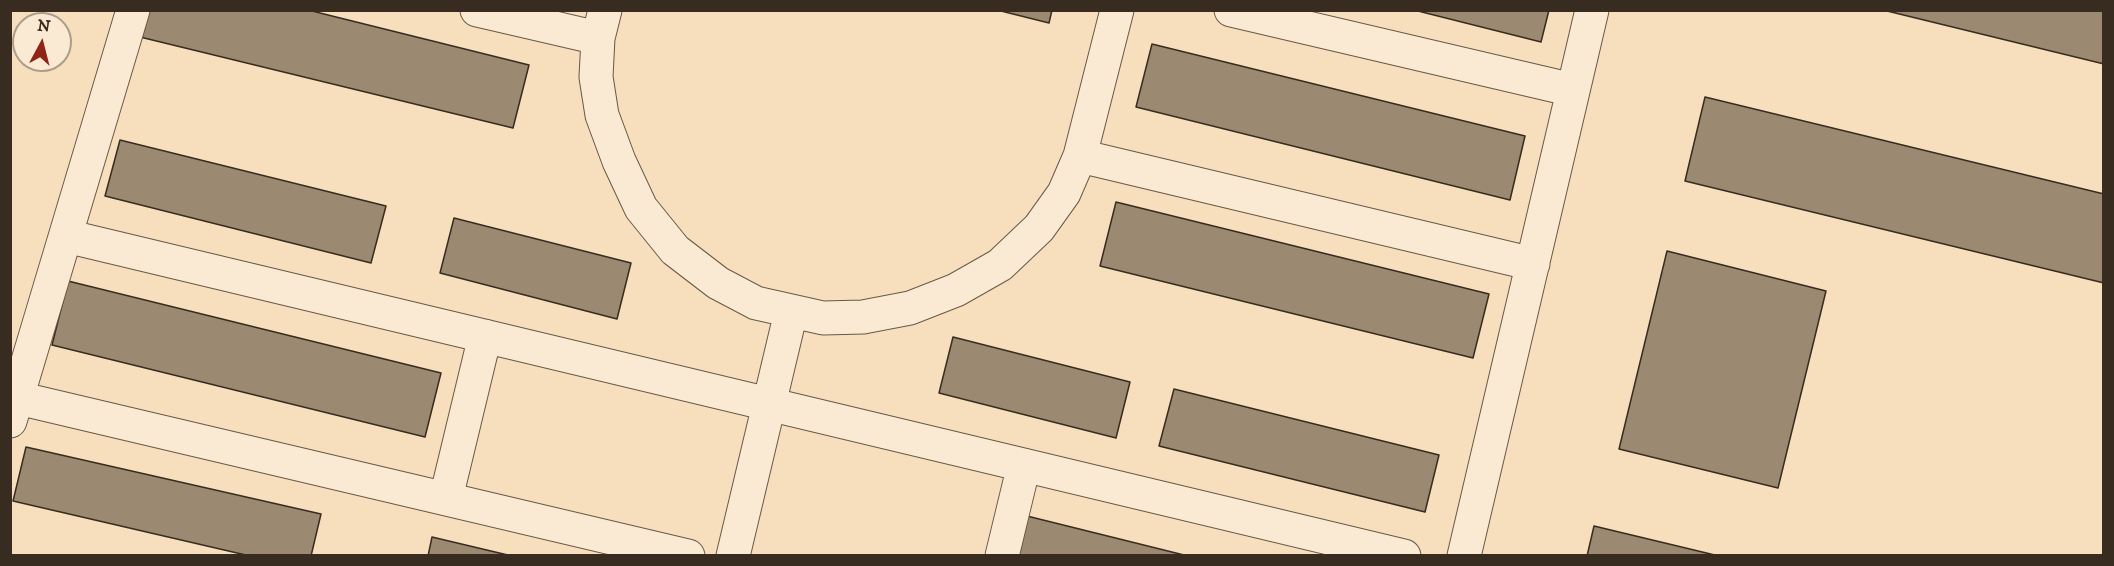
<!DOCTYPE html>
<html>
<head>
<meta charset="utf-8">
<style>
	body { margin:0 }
	#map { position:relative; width:2114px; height:566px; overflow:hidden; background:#f7dfbd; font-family:"IM FELL DW Pica",serif }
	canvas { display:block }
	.frame { position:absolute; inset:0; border:12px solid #372c1f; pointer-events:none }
	.north { position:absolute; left:12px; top:12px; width:60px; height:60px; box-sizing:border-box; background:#faead4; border:2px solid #ac9e8c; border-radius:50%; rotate:7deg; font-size:16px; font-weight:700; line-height:24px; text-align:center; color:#372c1f }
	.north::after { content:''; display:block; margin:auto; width:21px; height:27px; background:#8f2418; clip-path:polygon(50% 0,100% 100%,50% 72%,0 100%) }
</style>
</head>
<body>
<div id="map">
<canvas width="2114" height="566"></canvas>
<div class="frame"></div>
<div class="north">N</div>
</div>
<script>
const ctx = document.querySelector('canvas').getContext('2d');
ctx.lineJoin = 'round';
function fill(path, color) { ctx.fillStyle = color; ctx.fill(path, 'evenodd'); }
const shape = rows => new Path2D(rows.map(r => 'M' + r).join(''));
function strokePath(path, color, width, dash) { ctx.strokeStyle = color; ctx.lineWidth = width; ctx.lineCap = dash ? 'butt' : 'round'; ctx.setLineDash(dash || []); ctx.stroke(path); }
const building = shape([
	[147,10,308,10,529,65,513,128,140,37,147,10],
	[997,10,1052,10,1049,23,997,10],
	[1414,10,1549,10,1541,42,1414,10],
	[1883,10,2104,10,2104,64,1883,10],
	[1152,44,1525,136,1510,200,1136,107,1152,44],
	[1705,97,2104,194,2104,283,1685,181,1705,97],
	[120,140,386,206,371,263,105,196,120,140],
	[1116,202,1489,294,1473,358,1100,266,1116,202],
	[454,218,631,263,617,319,440,273,454,218],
	[1667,251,1826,291,1778,488,1619,449,1667,251],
	[68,281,441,373,425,437,52,345,68,281],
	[953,337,1130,382,1116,438,939,393,953,337],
	[1174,389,1439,455,1425,512,1159,446,1174,389],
	[26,447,321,514,311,556,250,556,13,501,26,447],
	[1027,516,1188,556,1017,556,1027,516],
	[1594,526,1719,556,1587,556,1594,526],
	[432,537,512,556,428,556,432,537]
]);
fill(building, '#9b8971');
strokePath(building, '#372c1f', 1.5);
const minor = shape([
	[477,10,598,38],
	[605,10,598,38,596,77,602,115,619,161,641,208,675,250,718,283,756,303,823,318,863,317,910,308,956,290,1000,265,1039,228,1064,193,1080,156,1117,10],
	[1231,10,1573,90],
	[1080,156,1533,264],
	[66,236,1404,556],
	[18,398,688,556],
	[10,421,133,10],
	[446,498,485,336],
	[733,556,791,312],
	[1002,556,1024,465],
	[1464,556,1592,10]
]);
strokePath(minor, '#675946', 35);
strokePath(minor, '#faead4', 33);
</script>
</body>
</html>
